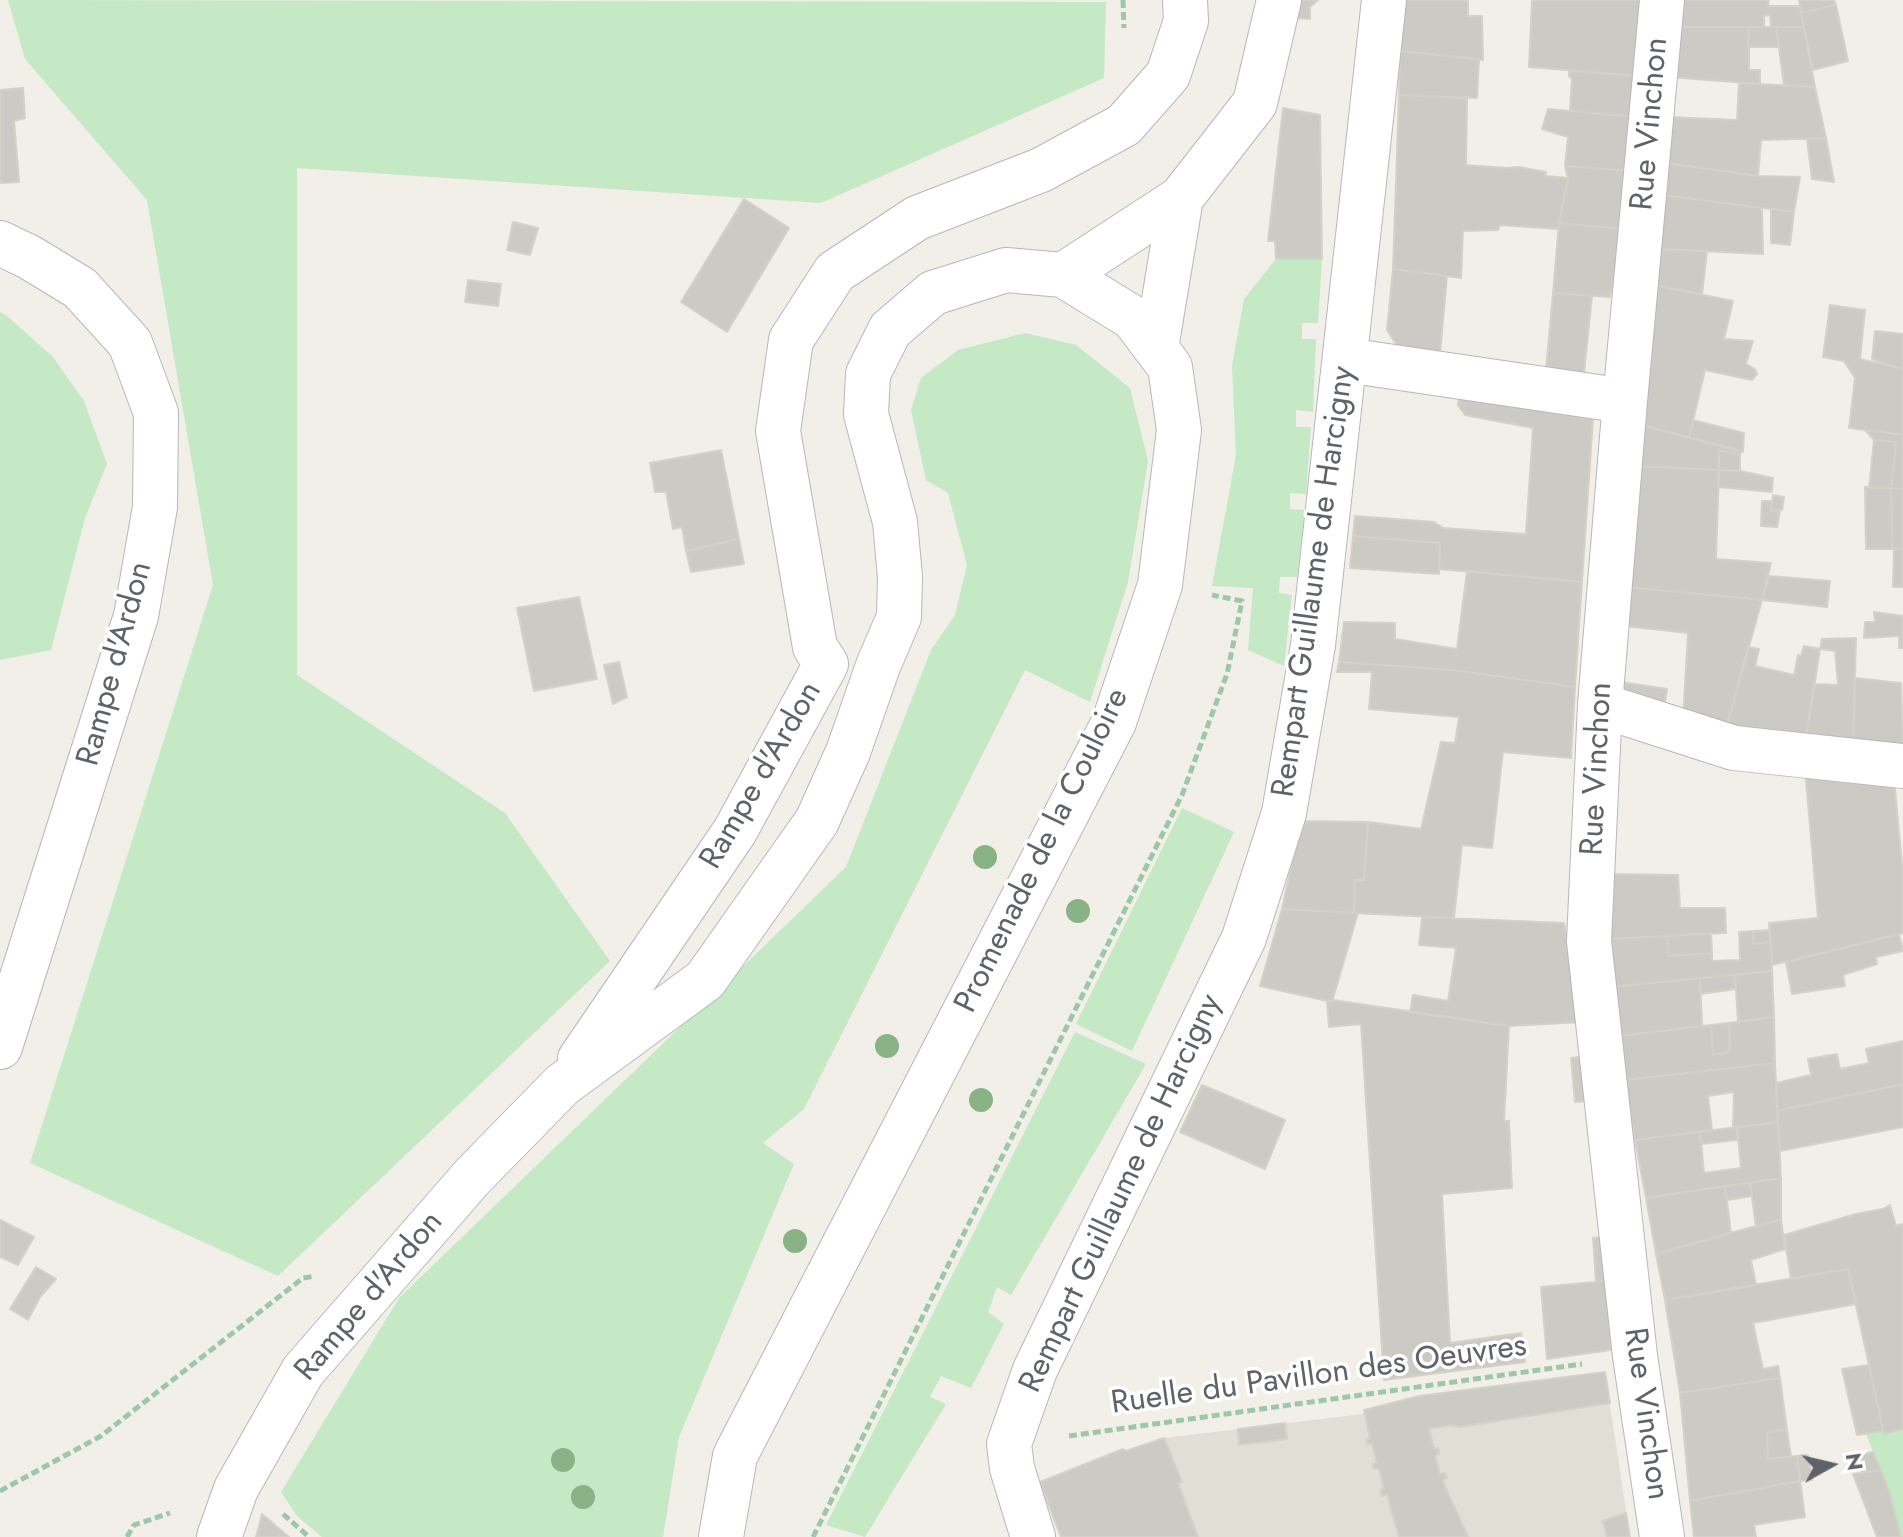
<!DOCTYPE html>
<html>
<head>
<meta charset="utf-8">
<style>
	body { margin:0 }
	#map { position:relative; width:1903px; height:1537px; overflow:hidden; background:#f1efe8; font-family:Jost,sans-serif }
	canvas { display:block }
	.north { position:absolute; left:1791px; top:1425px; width:80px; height:80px; -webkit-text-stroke:6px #fff; paint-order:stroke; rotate:82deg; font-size:22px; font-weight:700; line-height:32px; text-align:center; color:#5f6368 }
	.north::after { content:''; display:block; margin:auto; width:28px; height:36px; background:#5f6368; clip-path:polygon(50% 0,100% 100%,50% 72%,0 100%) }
</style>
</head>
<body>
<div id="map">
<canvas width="1903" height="1537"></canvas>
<div class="north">N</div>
</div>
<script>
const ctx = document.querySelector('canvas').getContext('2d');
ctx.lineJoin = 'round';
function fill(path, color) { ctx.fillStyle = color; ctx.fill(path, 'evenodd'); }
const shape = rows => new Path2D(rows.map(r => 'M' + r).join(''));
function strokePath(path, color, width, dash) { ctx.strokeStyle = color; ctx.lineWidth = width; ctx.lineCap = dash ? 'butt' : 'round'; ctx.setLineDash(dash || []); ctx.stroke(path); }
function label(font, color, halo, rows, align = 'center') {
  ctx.font = font + ' Jost,sans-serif'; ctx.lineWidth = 7; ctx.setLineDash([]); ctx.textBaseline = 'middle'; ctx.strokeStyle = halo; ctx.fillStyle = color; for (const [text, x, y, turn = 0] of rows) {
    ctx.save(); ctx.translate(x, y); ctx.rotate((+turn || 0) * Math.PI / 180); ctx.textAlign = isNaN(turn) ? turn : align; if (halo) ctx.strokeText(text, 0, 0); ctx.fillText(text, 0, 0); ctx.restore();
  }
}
fill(shape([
	[1605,1372,1630,1537,1061,1537,1040,1482,1123,1449,1126,1451,1164,1438,1363,1414,1364,1410,1419,1396]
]), '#e1ded6');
fill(shape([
	[8,0,1106,2,1104,78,821,203,297,168,297,675,505,813,610,961,278,1276,30,1163,213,585,147,200,25,59],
	[1276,259,1322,259,1318,323,1302,323,1302,339,1316,339,1313,412,1296,410,1296,427,1311,427,1306,494,1290,493,1290,509,1305,510,1297,577,1280,577,1279,593,1292,595,1284,666,1248,650,1253,588,1212,586,1236,455,1232,366,1244,299],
	[0,312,6,315,53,357,84,401,107,464,85,518,51,650,0,660],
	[1025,333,1076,345,1130,388,1148,461,1128,582,1090,702,1025,670,804,1109,763,1143,794,1164,679,1437,663,1537,322,1537,297,1516,281,1492,399,1298,846,867,931,650,955,615,967,565,948,493,926,480,911,410,921,378,958,350],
	[1182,808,1234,832,1132,1051,1076,1024],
	[1075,1032,1146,1064,1011,1295,997,1287,988,1312,1004,1324,971,1388,941,1376,930,1397,946,1404,865,1537,826,1525],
	[1903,1429,1903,1537,1901,1537,1890,1494,1866,1434,1883,1431,1884,1434]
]), '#c5e8c5');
const building = shape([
	[1298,0,1318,0,1310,7,1310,19,1298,18,1298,0],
	[1397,0,1468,0,1468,16,1482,16,1483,60,1400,51,1397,0],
	[1532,0,1646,0,1639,76,1529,67,1532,0],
	[1679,0,1769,0,1768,6,1800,6,1804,27,1771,27,1770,15,1764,16,1764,27,1674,27,1679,0],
	[1799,0,1834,0,1836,5,1801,13,1799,0],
	[1836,5,1848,61,1813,70,1801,13,1836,5],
	[1674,27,1749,27,1749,70,1760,70,1760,84,1669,77,1674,27],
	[1749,27,1776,27,1779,47,1748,47,1749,27],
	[1776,27,1804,27,1815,87,1784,85,1776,27],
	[1400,51,1479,59,1477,98,1399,95,1400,51],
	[1569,71,1639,76,1636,117,1570,111,1572,79,1569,76,1569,71],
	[1739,83,1815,87,1826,138,1761,140,1758,176,1666,163,1670,117,1737,120,1739,83],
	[23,88,25,118,14,121,19,182,0,183,0,90,23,88],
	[1399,95,1467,98,1466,165,1506,168,1519,167,1546,172,1545,176,1568,178,1558,229,1500,225,1498,230,1463,231,1461,278,1393,269,1399,95],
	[1283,108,1320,115,1322,259,1276,259,1275,241,1268,241,1283,108],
	[1548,109,1636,117,1632,171,1565,166,1568,137,1542,129,1548,109],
	[1826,138,1834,182,1812,179,1807,139,1826,138],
	[1666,163,1758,176,1800,177,1794,212,1663,195,1666,163],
	[1565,166,1632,171,1624,229,1559,223,1568,178,1565,166],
	[1663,195,1762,208,1763,254,1659,249,1663,195],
	[744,199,789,228,727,332,681,302,744,199],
	[1771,209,1794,212,1790,245,1771,243,1771,209],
	[513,222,538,228,530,255,507,250,513,222],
	[1559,223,1624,229,1610,297,1553,293,1559,223],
	[1659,249,1707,251,1702,295,1656,285,1659,249],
	[1393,269,1447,276,1440,354,1397,346,1387,330,1393,269],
	[468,280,501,284,498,306,465,302,468,280],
	[1656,285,1733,301,1724,339,1753,341,1746,364,1755,369,1757,374,1752,380,1705,370,1689,438,1642,425,1656,285],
	[1553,293,1592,296,1584,373,1546,369,1553,293],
	[1830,305,1865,310,1860,359,1903,369,1903,435,1849,428,1855,378,1844,361,1823,357,1830,305],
	[1875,331,1903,334,1903,369,1872,359,1875,331],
	[1459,398,1593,419,1582,582,1439,569,1440,543,1353,536,1355,516,1434,522,1443,528,1526,534,1533,428,1465,415,1458,405,1459,398],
	[1693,420,1744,433,1743,452,1689,438,1693,420],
	[1642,425,1741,451,1740,455,1719,450,1719,470,1636,466,1642,425],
	[1865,430,1903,435,1903,489,1891,488,1896,442,1874,440,1865,430],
	[1874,440,1896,442,1891,488,1869,488,1874,440],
	[721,450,739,539,686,551,682,527,673,529,666,492,655,492,650,463,721,450],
	[1719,450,1740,455,1740,471,1719,470,1719,450],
	[1636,466,1719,470,1716,559,1771,563,1762,600,1627,587,1636,466],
	[1719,470,1740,471,1773,478,1772,492,1718,487,1719,470],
	[1865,487,1891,488,1892,549,1866,549,1865,487],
	[1891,488,1903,489,1903,549,1892,549,1891,488],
	[1773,495,1784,497,1782,510,1771,511,1773,495],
	[1762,501,1771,501,1771,511,1780,510,1777,527,1761,526,1762,501],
	[1353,536,1440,543,1439,574,1350,568,1353,536],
	[739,539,744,564,691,572,686,551,739,539],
	[1894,548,1903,549,1903,587,1893,587,1894,548],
	[1467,571,1582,582,1575,687,1453,670,1339,662,1344,622,1395,623,1395,639,1457,649,1467,571],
	[1769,576,1830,581,1827,607,1762,600,1769,576],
	[1627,587,1762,600,1726,729,1683,719,1688,633,1624,626,1627,587],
	[579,597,597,679,534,691,517,608,579,597],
	[1874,612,1903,616,1903,648,1899,648,1899,636,1864,638,1865,622,1875,622,1874,612],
	[1856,638,1853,751,1805,745,1814,684,1838,685,1835,651,1820,649,1822,639,1856,638],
	[1804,646,1820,649,1805,745,1726,729,1748,647,1759,649,1755,666,1794,675,1798,655,1801,656,1804,646],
	[619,662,627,697,613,704,604,665,619,662],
	[1339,662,1453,670,1575,687,1571,758,1503,752,1492,848,1462,845,1454,918,1354,913,1355,880,1364,880,1368,822,1421,829,1441,742,1455,743,1459,717,1369,709,1372,672,1337,672,1339,662],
	[1855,678,1901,683,1903,754,1853,751,1855,678],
	[1621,682,1667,689,1663,714,1620,693,1621,682],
	[1805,769,1894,779,1903,875,1903,933,1772,965,1769,923,1818,918,1805,769],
	[1301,821,1368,822,1364,880,1355,880,1354,913,1282,909,1301,821],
	[1605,874,1678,875,1680,908,1725,908,1726,933,1606,939,1605,874],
	[1282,909,1358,913,1332,1002,1260,986,1282,909],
	[1422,917,1564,923,1582,1022,1509,1026,1410,1012,1413,995,1448,1001,1456,948,1419,945,1422,917],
	[1770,930,1771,942,1753,944,1753,931,1770,930],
	[1753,931,1753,944,1771,942,1772,971,1610,987,1606,939,1667,936,1669,956,1712,953,1712,961,1740,960,1739,932,1753,931],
	[1711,933,1712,953,1669,956,1667,936,1711,933],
	[1899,934,1903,951,1876,957,1877,964,1843,975,1845,986,1792,994,1786,962,1899,934],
	[1772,971,1774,1017,1738,1022,1735,975,1772,971],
	[1735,975,1736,989,1700,994,1700,978,1735,975],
	[1700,978,1702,1026,1622,1036,1613,987,1700,978],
	[1333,1000,1509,1026,1504,1121,1509,1121,1512,1188,1442,1194,1450,1343,1521,1333,1525,1362,1384,1380,1361,1024,1329,1027,1327,1001,1333,1000],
	[1774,1017,1775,1063,1625,1080,1618,1036,1711,1025,1713,1055,1730,1052,1729,1023,1774,1017],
	[1729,1023,1730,1052,1713,1055,1711,1025,1729,1023],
	[1903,1041,1903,1084,1777,1111,1776,1083,1811,1075,1808,1059,1837,1054,1840,1069,1869,1063,1866,1049,1903,1041],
	[1585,1056,1589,1101,1575,1102,1571,1058,1585,1056],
	[1775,1063,1778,1122,1733,1128,1734,1092,1708,1096,1712,1130,1635,1140,1625,1080,1775,1063],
	[1903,1084,1903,1127,1780,1151,1777,1111,1903,1084],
	[1202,1085,1285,1120,1265,1169,1180,1132,1202,1085],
	[1778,1122,1781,1178,1646,1198,1635,1140,1700,1132,1704,1173,1741,1168,1737,1127,1778,1122],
	[1737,1127,1737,1140,1701,1144,1700,1132,1737,1127],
	[1781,1178,1781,1219,1756,1227,1750,1183,1781,1178],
	[1750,1183,1752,1196,1727,1200,1725,1186,1750,1183],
	[1725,1186,1731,1233,1656,1254,1646,1198,1725,1186],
	[1890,1205,1896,1226,1903,1224,1903,1429,1884,1434,1848,1269,1791,1279,1784,1235,1856,1214,1883,1209,1890,1205],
	[1781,1219,1785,1249,1751,1260,1756,1285,1665,1300,1656,1254,1781,1219],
	[0,1220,34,1237,18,1265,0,1257,0,1220],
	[1602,1237,1606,1281,1596,1282,1593,1238,1602,1237],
	[36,1267,56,1279,40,1297,28,1320,10,1309,36,1267],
	[1848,1269,1856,1304,1753,1323,1763,1369,1778,1366,1780,1378,1680,1393,1665,1300,1848,1269],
	[1606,1281,1611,1350,1547,1359,1541,1287,1606,1281],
	[1869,1365,1883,1431,1857,1435,1842,1369,1869,1365],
	[1605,1372,1610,1403,1459,1427,1450,1425,1429,1429,1434,1449,1438,1448,1439,1454,1435,1455,1440,1474,1445,1473,1447,1478,1442,1480,1468,1537,1399,1537,1387,1494,1382,1496,1380,1490,1384,1489,1379,1468,1374,1469,1373,1464,1377,1463,1372,1443,1368,1445,1367,1440,1370,1439,1364,1410,1419,1396,1605,1372],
	[1780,1378,1787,1430,1767,1432,1768,1459,1797,1456,1800,1481,1690,1501,1680,1393,1780,1378],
	[1285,1423,1287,1439,1239,1445,1238,1429,1285,1423],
	[1787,1430,1791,1457,1768,1459,1767,1432,1787,1430],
	[1164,1438,1182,1482,1178,1483,1198,1537,1061,1537,1040,1482,1123,1449,1126,1451,1164,1438],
	[1873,1452,1881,1470,1861,1473,1858,1455,1873,1452],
	[1808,1455,1812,1480,1800,1481,1797,1456,1808,1455],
	[1881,1470,1890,1494,1901,1537,1877,1537,1853,1474,1881,1470],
	[1800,1481,1805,1517,1754,1525,1756,1537,1694,1537,1690,1501,1800,1481],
	[1626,1513,1630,1537,1607,1537,1603,1521,1626,1513],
	[262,1514,289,1537,256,1537,262,1514]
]);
fill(building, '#cccac5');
strokePath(building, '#d6d1c6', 2);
const minor = shape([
	[1662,0,1625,401,1600,705,1589,941,1635,1356,1662,1537],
	[0,243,29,257,80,288,130,343,156,413,155,507,136,616,0,1047],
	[1063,275,1181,198,1255,103,1279,0],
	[1156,348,1181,198],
	[1346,360,1625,401],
	[826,664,815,647,778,431,791,340,835,272,917,218,1041,170,1124,125,1168,75,1186,21,1185,0],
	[1600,705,1734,748,1903,766],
	[580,1059,735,831,826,664],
	[219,1537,236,1489,303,1371,473,1176,562,1085,705,980,817,821,848,752,878,666,899,617,900,577,895,522,866,414,868,374,890,330,933,293,1006,270,1063,275,1133,318,1170,367,1179,430,1160,585,1114,722,735,1456,721,1537],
	[1033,1537,1012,1468,1009,1444,1035,1370,1244,938,1284,813,1313,645,1384,0]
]);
strokePath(minor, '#b5b8bc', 46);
strokePath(shape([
	[1123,0,1124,28],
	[1069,1436,1582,1364],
	[0,1491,101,1436,303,1278,315,1276],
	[283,1514,309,1537],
	[127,1537,134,1525,170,1513],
	[813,1537,1182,795,1227,674,1242,601,1212,595]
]), '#9cc7a9', 5, [8, 4]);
strokePath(minor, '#fff', 44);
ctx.fillStyle = '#89b387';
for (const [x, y] of [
	[985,857],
	[1078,911],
	[887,1046],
	[981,1100],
	[795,1241],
	[563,1460],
	[583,1497]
]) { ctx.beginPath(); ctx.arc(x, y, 12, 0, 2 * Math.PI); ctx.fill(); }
label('32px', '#5f6368', '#fff', [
	["Rue Vinchon",1651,124,-85],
	["Rempart Guillaume de Harcigny",1315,582,-82],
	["Rampe d'Ardon",116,664,-75],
	["Rue Vinchon",1598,769,-87],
	["Rampe d'Ardon",762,776,-60],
	["Promenade de la Couloire",1043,851,-64],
	["Rempart Guillaume de Harcigny",1122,1194,-65],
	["Rampe d'Ardon",370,1297,-50],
	["Ruelle du Pavillon des Oeuvres",1319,1376,-8],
	["Rue Vinchon",1645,1414,82]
]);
</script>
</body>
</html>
